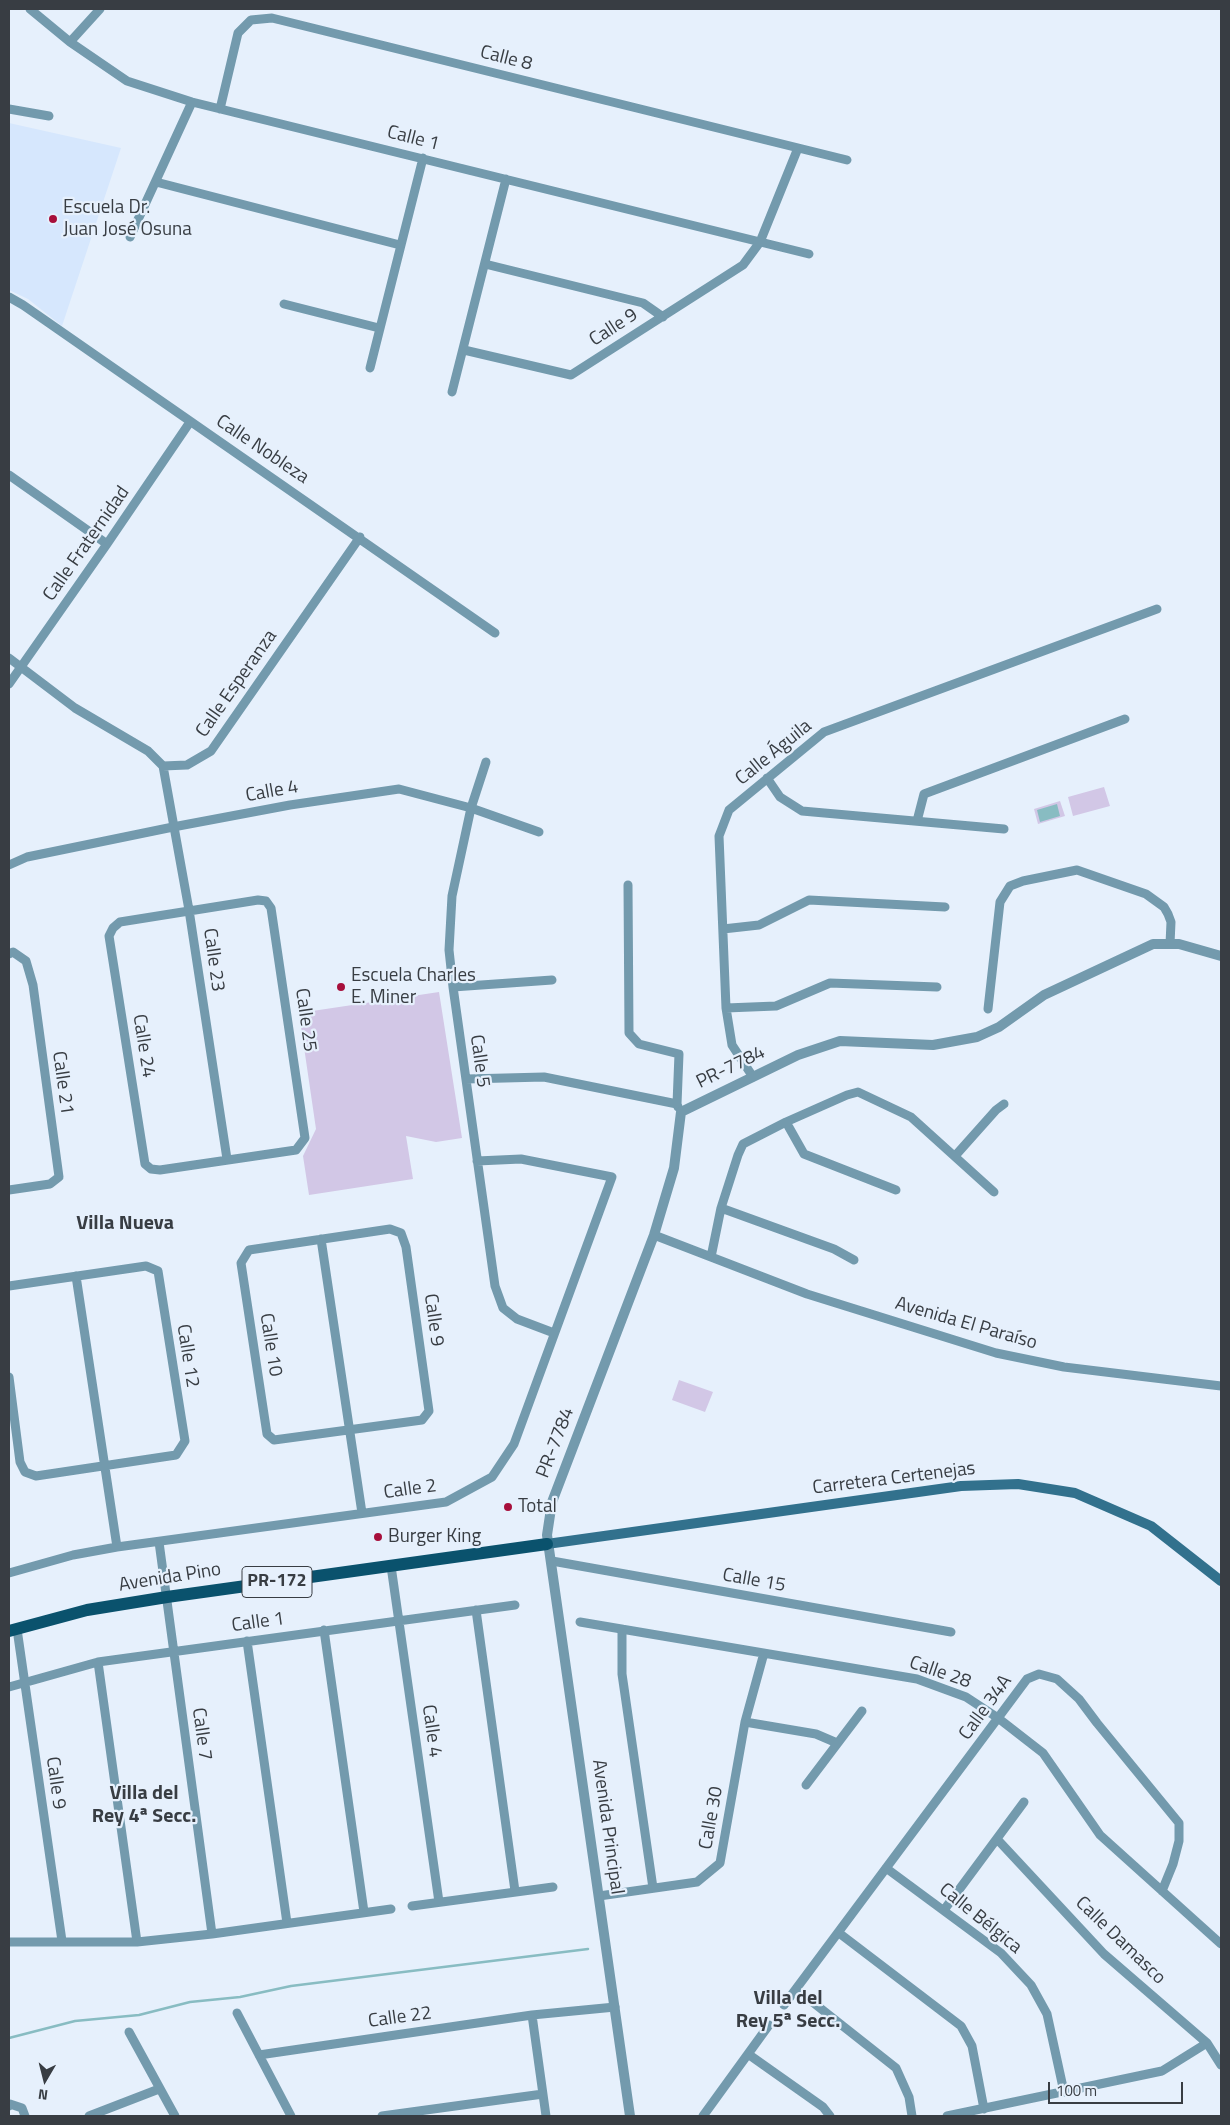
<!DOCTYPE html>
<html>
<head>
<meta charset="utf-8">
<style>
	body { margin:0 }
	#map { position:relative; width:1230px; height:2125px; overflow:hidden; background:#e6f0fc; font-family:"Titillium Web",sans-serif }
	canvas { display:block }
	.frame { position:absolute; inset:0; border:10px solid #383d43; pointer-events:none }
	.north { position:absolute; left:20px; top:2055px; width:50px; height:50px; -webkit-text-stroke:4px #e6f0fc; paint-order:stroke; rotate:188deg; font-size:14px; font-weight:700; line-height:20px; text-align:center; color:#383d43 }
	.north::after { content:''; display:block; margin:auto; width:18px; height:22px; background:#383d43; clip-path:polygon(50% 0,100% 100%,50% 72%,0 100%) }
	.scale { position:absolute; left:1048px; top:2082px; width:135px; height:22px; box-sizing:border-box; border:2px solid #383d43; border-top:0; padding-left:6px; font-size:15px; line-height:18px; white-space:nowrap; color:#383d43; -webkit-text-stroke:4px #e6f0fc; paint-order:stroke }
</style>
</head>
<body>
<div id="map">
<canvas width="1230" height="2125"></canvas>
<div class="frame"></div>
<div class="north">N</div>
<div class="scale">100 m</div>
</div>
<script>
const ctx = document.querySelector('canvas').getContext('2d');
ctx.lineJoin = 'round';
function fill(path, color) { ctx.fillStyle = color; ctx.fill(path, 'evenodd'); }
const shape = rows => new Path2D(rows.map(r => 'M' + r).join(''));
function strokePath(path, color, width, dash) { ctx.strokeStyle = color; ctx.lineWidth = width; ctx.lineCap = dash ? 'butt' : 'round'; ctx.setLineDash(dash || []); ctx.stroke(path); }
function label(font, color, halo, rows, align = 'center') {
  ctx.font = font + ' "Titillium Web",sans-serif'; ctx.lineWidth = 4.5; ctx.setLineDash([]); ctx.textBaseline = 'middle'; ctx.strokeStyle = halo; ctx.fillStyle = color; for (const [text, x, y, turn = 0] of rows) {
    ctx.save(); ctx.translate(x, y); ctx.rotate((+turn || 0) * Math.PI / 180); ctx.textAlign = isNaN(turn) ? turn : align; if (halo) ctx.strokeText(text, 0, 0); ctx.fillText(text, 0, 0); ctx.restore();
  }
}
fill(shape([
	[9,123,121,148,62,326,28,299,9,290]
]), '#d6e7fd');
fill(shape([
	[1104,787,1110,806,1073,816,1068,797],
	[1060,801,1065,816,1038,824,1034,809],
	[439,992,462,1138,436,1142,406,1136,413,1179,309,1195,303,1156,316,1129,299,1013],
	[679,1380,713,1392,705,1412,672,1400]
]), '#d2c7e6');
fill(shape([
	[1057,804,1060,816,1040,822,1037,810]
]), '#88bcc2');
strokePath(shape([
	[9,2038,75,2021,139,2015,190,2002,240,1997,291,1986,588,1949]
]), '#88bcc2', 2.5);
strokePath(shape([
	[30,9,70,42,127,81,192,102,809,254],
	[70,42,100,9],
	[9,109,49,116],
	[220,109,238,33,251,20,272,18,847,160],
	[156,182,400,245],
	[130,237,192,102],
	[485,264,643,303,663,317],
	[9,297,23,305,495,633],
	[284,304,379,328],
	[464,350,571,375,743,265,760,242,798,148],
	[370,368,423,158],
	[452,392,506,179],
	[9,475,107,544],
	[9,658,75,708,148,751,163,766,187,765,211,751,360,537],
	[9,684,107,544,190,422],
	[486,762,471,808,452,896,449,950,453,987,495,1286,503,1308,517,1319,554,1333],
	[163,766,189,910,227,1159],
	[767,778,780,797,802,811,1004,829],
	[917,821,924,794,1125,719],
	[9,865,27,857,173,827,290,805,399,789,471,808,539,832],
	[628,885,629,1033,639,1044,679,1054,677,1104],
	[258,900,266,901,271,908,305,1138,296,1150,160,1170,151,1169,145,1164,109,936,113,928,120,922,258,900],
	[723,929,759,925,809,900,945,907],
	[9,954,13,952,26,961,33,985,59,1177,50,1184,9,1190],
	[453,987,552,980],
	[726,1008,776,1006,830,983,937,987],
	[988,1009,1000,902,1010,886,1023,881,1077,870,1146,894,1164,907,1168,914,1171,922,1170,944],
	[753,1077,732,1045,726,1008,719,836,729,810,824,732,1157,609],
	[466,1079,544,1077,677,1104,678,1107],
	[786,1122,804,1154,896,1190],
	[955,1156,996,1110,1004,1104],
	[721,1208,834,1249,854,1260],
	[390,1229,401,1233,406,1247,429,1411,422,1420,274,1440,267,1434,241,1263,249,1250,390,1229],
	[654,1235,807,1294,996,1353,1064,1367,1221,1386],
	[321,1239,362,1513],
	[711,1257,721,1208,738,1155,743,1144,786,1122,847,1095,858,1092,911,1117,994,1192],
	[76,1276,117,1547],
	[9,1286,146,1266,158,1271,185,1441,176,1455,36,1476,25,1472,20,1462,9,1377],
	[159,1542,212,1934],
	[552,1561,951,1632],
	[391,1566,439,1902],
	[9,1573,73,1555,117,1547,446,1502,492,1477,514,1444,612,1177,521,1159,477,1161],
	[476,1610,515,1891],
	[580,1622,917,1679,966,1697,998,1718,1043,1753,1100,1835,1221,1944],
	[17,1629,62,1941],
	[622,1629,622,1674,653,1888],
	[324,1630,364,1912],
	[247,1641,287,1923],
	[98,1662,137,1942],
	[9,1687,98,1662,515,1605],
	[745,1722,816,1734,837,1743],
	[806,1785,862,1711],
	[997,1839,1104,1954,1207,2043,1221,2065],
	[886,1868,1001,1953,1031,1985,1047,2014,1064,2092],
	[599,1896,697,1882,720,1863,745,1722,764,1653],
	[412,1906,553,1887],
	[944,1910,1024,1802],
	[839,1933,961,2026,972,2046,984,2109],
	[9,1942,137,1942,212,1934,391,1909],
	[796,1989,896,2068,909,2097,912,2116],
	[784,2005,1027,1679,1039,1674,1057,1679,1079,1699,1097,1723,1179,1823,1179,1841,1173,1864,1162,1891],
	[237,2013,291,2116],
	[532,2015,546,2116],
	[129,2032,175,2116],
	[748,2054,823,2107,830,2116],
	[259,2055,532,2015,615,2007],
	[9,2106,10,2104,22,2108,25,2116],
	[89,2116,159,2089],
	[382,2116,543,2094],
	[703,2116,769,2025],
	[947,2116,1162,2071,1207,2043]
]), '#739aad', 9);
strokePath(shape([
	[630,2116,547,1535,552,1502,654,1235,674,1168,681,1112,798,1055,840,1041,933,1045,977,1037,999,1027,1044,995,1153,944,1179,944,1221,956]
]), '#739aad', 10);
strokePath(shape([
	[547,1544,961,1486,1018,1484,1075,1493,1151,1526,1221,1581]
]), '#32718d', 10);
strokePath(shape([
	[9,1631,87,1610,167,1597,547,1544]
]), '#0a526d', 12);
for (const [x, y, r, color] of [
	[53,219,5,"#a70f3b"],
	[341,987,5,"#a70f3b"],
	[508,1507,5,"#a70f3b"],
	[378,1537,5,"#a70f3b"]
]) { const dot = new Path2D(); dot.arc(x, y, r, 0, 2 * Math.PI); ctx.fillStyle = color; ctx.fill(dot); strokePath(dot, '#e6f0fc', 2); }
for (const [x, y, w] of [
	[277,1582,70]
]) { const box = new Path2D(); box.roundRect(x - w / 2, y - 15.5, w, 31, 4); ctx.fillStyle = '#e6f0fc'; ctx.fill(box); strokePath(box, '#383d43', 1); }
label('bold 18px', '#383d43', null, [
	["PR-172",277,1582]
]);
label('19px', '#383d43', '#e6f0fc', [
	["Calle 8",506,59,14],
	["Calle 1",413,139,14],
	["Calle 9",614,328,-33],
	["Calle Nobleza",262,450,34],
	["Calle Fraternidad",87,544,-55],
	["Calle Esperanza",237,684,-55],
	["Calle Águila",774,753,-39],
	["Calle 4",272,792,-10],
	["Calle 23",213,960,82],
	["Calle 25",305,1020,82],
	["Calle 24",143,1046,81],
	["Calle 5",479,1061,82],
	["PR-7784",731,1068,-26],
	["Calle 21",62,1083,82],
	["Calle 9",433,1320,82],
	["Avenida El Paraíso",966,1324,16],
	["Calle 10",270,1345,81],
	["Calle 12",187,1356,81],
	["PR-7784",556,1443,-69],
	["Carretera Certenejas",894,1479,-7],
	["Calle 2",410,1490,-8],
	["Avenida Pino",170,1578,-9],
	["Calle 15",754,1581,10],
	["Calle 1",258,1623,-8],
	["Calle 28",940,1673,19],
	["Calle 34A",986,1708,-54],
	["Calle 4",431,1731,82],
	["Calle 7",201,1734,82],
	["Calle 9",55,1783,82],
	["Calle 30",712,1818,-80],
	["Avenida Principal",607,1827,82],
	["Calle Bélgica",980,1919,39],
	["Calle Damasco",1120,1941,44],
	["Calle 22",400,2018,-8]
]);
label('19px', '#383d43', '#e6f0fc', [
	["Escuela Dr.",63,208],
	["Juan José Osuna",63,230],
	["Escuela Charles",351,976],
	["E. Miner",351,998],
	["Total",518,1507],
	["Burger King",388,1537]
], 'left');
label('bold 20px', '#383d43', '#e6f0fc', [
	["Villa Nueva",125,1224],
	["Villa del",144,1794],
	["Rey 4ª Secc.",144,1817],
	["Villa del",788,1999],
	["Rey 5ª Secc.",788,2022]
]);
</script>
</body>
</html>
